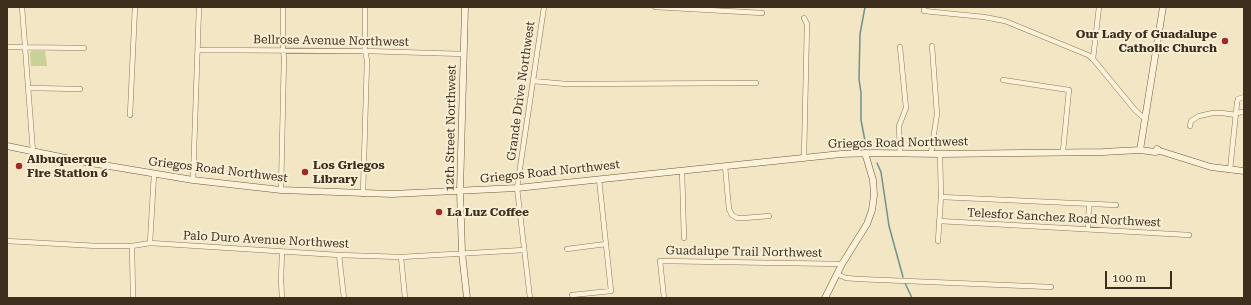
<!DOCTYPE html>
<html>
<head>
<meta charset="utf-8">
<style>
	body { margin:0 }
	#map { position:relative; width:1251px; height:305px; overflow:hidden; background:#f2e6c4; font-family:"Roboto Serif",serif }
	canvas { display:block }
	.frame { position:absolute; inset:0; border:8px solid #3d2e1e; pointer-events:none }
	.scale { position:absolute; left:1105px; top:271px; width:67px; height:18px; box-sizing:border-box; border:2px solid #3d2e1e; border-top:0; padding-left:5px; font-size:12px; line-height:14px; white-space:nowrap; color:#3d2e1e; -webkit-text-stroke:3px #f8efd5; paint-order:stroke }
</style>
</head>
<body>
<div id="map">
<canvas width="1251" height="305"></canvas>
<div class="frame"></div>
<div class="scale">100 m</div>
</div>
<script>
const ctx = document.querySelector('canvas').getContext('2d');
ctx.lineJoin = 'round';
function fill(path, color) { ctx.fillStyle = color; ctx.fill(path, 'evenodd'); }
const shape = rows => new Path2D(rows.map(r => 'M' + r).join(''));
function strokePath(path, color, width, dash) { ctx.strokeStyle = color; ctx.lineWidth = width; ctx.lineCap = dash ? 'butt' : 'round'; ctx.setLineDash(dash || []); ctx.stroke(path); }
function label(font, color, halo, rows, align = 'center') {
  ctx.font = font + ' "Roboto Serif",serif'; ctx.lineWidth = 4; ctx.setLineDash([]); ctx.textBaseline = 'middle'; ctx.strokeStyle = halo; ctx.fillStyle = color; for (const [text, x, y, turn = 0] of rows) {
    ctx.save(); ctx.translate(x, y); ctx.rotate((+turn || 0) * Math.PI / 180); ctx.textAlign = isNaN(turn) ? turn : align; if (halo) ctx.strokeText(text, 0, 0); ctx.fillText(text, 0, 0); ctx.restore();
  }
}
fill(shape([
	[33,51,45,51,47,66,31,66,30,52]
]), '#c8d197');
strokePath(shape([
	[865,7,860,34,859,79,861,93,861,120,865,141,869,147],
	[877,163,881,172,889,226,903,277],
	[905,283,912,298]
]), '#6c948c', 1.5);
const street = shape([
	[22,7,33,152],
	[655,7,762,13],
	[924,7,924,11,984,17,1005,21,1088,55,1093,59,1135,110,1145,119],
	[7,47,84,48],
	[198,50,365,51,464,54],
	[1093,59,1099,7],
	[1003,80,1069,90,1063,151],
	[533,81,566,84,756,83],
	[29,88,80,89],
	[1236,113,1244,112],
	[130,115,135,7],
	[1190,126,1191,121,1199,116,1213,113,1222,113,1236,115],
	[900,153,899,126,906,108,900,47],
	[931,153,937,114,932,46],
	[804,157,807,24,804,18],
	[725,166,729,209,732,215,737,218,744,218,769,216],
	[682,170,684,238],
	[1230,170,1237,103,1238,99,1244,97],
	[193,180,199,7],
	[281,190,284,58,283,50,283,7],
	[363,194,367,60,365,51,365,7],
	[941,197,1116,205],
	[939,221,1189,235],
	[1088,229,1089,204],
	[7,241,97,246,132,246,150,243,339,255,401,257,524,250],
	[938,241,941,197,940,154],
	[150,243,154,174],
	[132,246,133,298],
	[567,249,606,244],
	[282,252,281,280,282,298],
	[339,255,344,298],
	[401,257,405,298],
	[837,274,846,278,858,279,1051,287],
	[572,295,611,291,599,179],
	[530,298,517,188,544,7],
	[664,298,660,261,842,264]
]);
const secondary = shape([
	[465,7,460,191,462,253,467,298],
	[7,146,85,162,193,180,281,190,392,194,517,188,841,154,875,153,940,154,1103,152,1140,150,1155,152,1160,151],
	[1157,149,1160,151,1211,167,1244,171],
	[1140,150,1163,7],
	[825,298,842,264,867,224,872,210,874,195,873,180,865,153]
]);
strokePath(street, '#8e7759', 5.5);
strokePath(secondary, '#70583c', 7);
strokePath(street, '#fbf2d9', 4.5);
strokePath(secondary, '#fbf2d9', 6);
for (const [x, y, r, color] of [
	[1225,41,4,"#a32724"],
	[19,166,4,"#a32724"],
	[305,172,4,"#a32724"],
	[439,212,4,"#a32724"]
]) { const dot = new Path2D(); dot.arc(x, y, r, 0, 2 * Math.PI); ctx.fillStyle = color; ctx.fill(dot); strokePath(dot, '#f8efd5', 1.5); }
label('bold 12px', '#3d2e1e', '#f8efd5', [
	["Our Lady of Guadalupe",1217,34,"right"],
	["Catholic Church",1217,48,"right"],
	["Albuquerque",27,159],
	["Fire Station 6",27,173],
	["Los Griegos",313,165],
	["Library",313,179],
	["La Luz Coffee",447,212]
], 'left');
label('12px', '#3d2e1e', '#f8efd5', [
	["Bellrose Avenue Northwest",331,41,1],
	["Grande Drive Northwest",521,91,-82],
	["12th Street Northwest",451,128,-89],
	["Griegos Road Northwest",898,143,-1],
	["Griegos Road Northwest",218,170,7],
	["Griegos Road Northwest",550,172,-6],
	["Telesfor Sanchez Road Northwest",1064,218,3],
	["Palo Duro Avenue Northwest",266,240,3],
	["Guadalupe Trail Northwest",744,252,1]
]);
</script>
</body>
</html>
